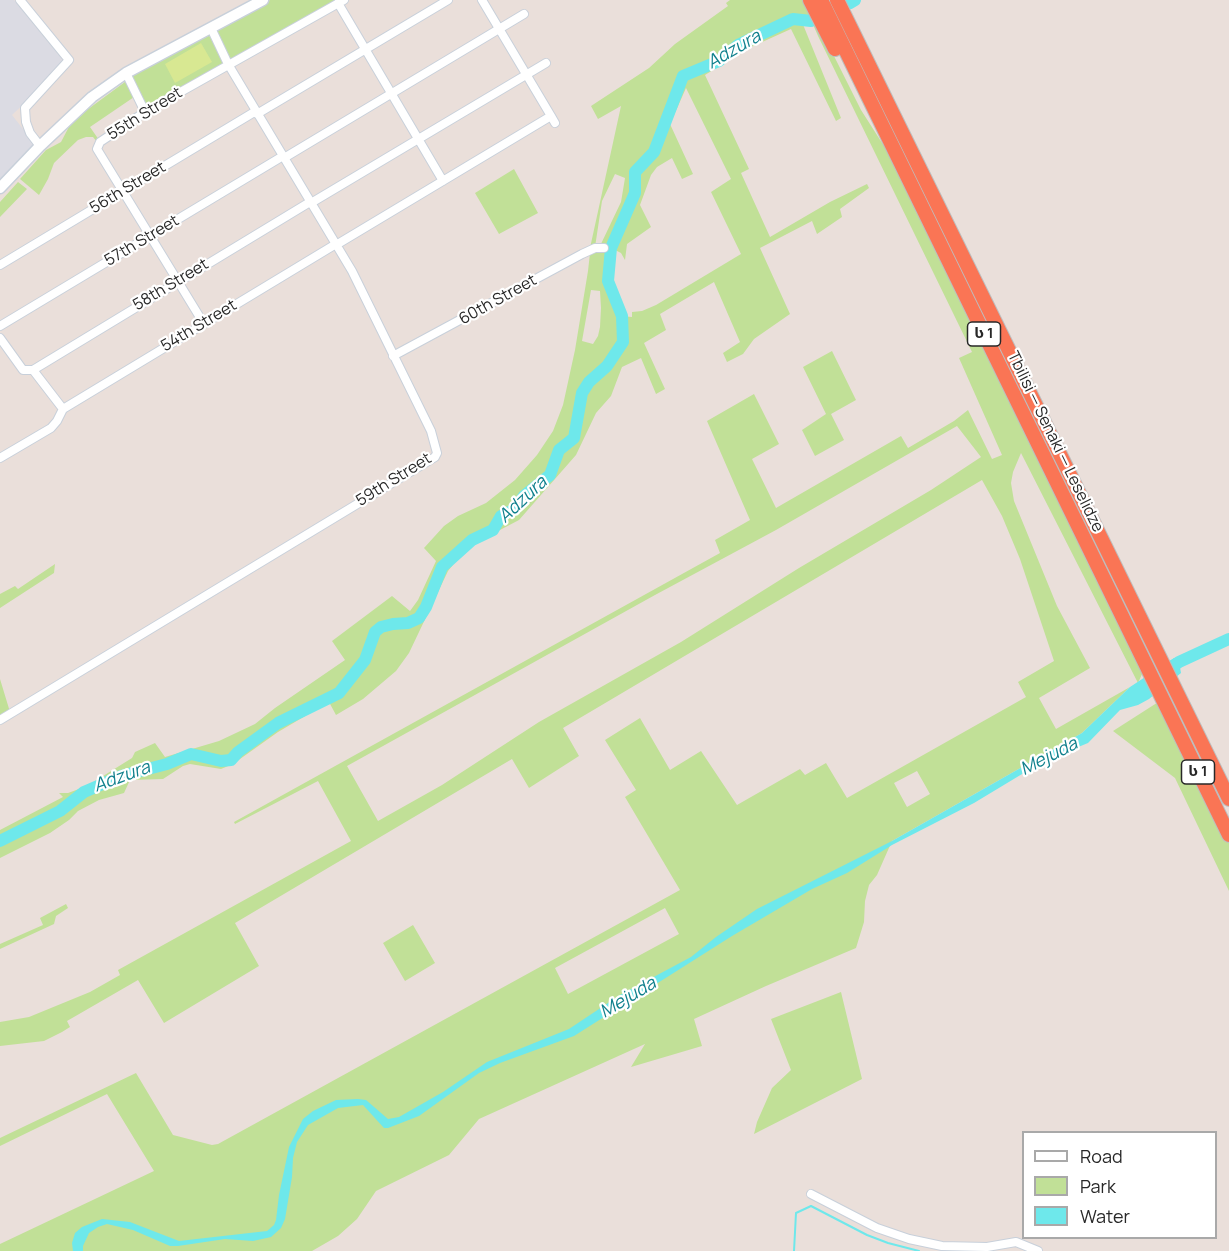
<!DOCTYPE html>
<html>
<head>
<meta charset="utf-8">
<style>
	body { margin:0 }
	#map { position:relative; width:1229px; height:1251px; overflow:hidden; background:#eadfda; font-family:Manrope,sans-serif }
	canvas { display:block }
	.legend { position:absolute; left:1022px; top:1131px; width:195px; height:108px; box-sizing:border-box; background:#fff; border:2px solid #a9a9a9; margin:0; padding:8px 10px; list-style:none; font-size:18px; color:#282828 }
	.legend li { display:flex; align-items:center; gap:12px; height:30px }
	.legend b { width:30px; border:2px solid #a9a9a9 }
</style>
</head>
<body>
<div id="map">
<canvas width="1229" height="1251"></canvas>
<ul class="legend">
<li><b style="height:8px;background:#fff"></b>Road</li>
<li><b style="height:16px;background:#c1e097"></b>Park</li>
<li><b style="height:16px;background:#6ee8eb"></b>Water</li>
</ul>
</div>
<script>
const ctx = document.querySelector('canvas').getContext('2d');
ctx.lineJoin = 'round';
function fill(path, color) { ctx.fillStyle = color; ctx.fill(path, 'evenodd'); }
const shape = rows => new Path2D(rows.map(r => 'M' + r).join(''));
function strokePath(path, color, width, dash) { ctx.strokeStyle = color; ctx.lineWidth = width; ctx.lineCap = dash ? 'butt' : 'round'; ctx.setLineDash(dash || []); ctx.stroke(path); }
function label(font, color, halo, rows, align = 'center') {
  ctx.font = font + ' Manrope,"Noto Sans Georgian",sans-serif'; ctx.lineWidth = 4.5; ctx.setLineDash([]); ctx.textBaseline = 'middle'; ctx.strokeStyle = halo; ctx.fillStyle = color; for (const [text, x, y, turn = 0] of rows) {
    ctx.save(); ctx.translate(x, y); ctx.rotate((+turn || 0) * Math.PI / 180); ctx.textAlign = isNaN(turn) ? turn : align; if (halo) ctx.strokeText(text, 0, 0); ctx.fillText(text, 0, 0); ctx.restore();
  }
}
fill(shape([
	[0,0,14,0,61,58,64,66,12,115,30,138,34,147,0,183]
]), '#dbdbe3');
fill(shape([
	[270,0,340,0,231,64,215,30],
	[730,0,805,0,815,18,811,20,792,18,737,43,718,59,692,69,681,75,651,151,633,171,633,194,610,249,600,246,621,202,625,178,615,174,602,201,595,247,590,248,621,106,598,119,591,106,649,68,675,44,728,6,726,3],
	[816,20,861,110,898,168,1143,672,1138,683,1021,453,1013,472,1011,483,1014,501,1057,606,1090,668,1039,698,1056,729,1130,687,1082,733,892,841,877,875,869,885,865,901,864,922,856,948,766,986,694,1019,702,1046,631,1067,645,1044,479,1119,449,1155,376,1191,357,1219,338,1236,312,1251,0,1251,0,1244,154,1171,107,1094,0,1146,0,1138,136,1073,173,1135,212,1145,218,1144,680,890,625,797,636,790,605,740,640,718,670,770,701,751,737,805,800,769,805,775,826,763,847,798,1026,697,1018,682,1054,661,1020,559,1002,516,982,480,563,728,579,756,529,788,512,759,235,923,259,966,164,1023,138,980,67,1021,70,1027,62,1032,44,1041,0,1046,0,1022,29,1017,90,992,120,975,118,970,351,841,318,781,235,824,234,822,720,553,715,540,750,520,707,421,754,394,779,444,752,459,776,508,901,436,908,448,954,421,968,410,992,459,1002,455,959,358,972,352,818,36,812,22],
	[957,426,981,457,931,490,799,568,681,642,539,722,442,785,378,821,347,766,655,595,776,530],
	[917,771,930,794,907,807,894,783],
	[665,908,679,934,568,994,555,968],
	[793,21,802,22,841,118,836,121,791,29,749,48,705,75,749,169,741,173,770,237,830,202,867,184,869,188,840,209,842,217,817,234,812,221,760,248,790,314,754,339,743,354,727,362,723,353,740,342,714,282,660,314,666,330,644,343,665,389,656,394,641,358,622,367,611,396,596,413,576,455,519,520,479,541,464,551,448,571,409,653,396,671,363,699,336,715,329,702,278,732,233,764,221,769,190,764,183,766,163,779,130,780,124,793,99,800,78,811,69,820,50,833,0,858,0,830,63,797,59,793,68,793,87,786,132,758,135,752,155,743,165,757,219,741,255,724,275,708,345,660,332,641,392,596,410,611,418,600,436,561,424,548,444,526,458,516,486,503,515,480,537,455,553,431,563,405,575,350,588,271,590,253,595,250,611,252,608,281,622,316,632,317,632,312,642,311,656,305,741,254,711,192,731,179,686,88,670,124,693,174,682,179,672,158,657,167,651,175,640,205,651,227,627,244,625,260,621,253,613,249,637,194,636,172,657,151,684,78,721,62,739,47],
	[591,290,600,291,601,308,600,327,598,336,593,344,582,341],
	[208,33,224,63,146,108,130,77],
	[129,79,137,95,90,127,99,140,97,142,93,137,86,137,78,140,54,163,48,179,39,195,20,179,46,150,61,142,72,121],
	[514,169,538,213,499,234,475,193],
	[18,182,27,189,0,217,0,202],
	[832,351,856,400,831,414,844,440,815,456,802,430,826,414,803,367],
	[55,564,54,573,0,608,0,594,15,586,18,589],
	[0,679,10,712,0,717],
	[1163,699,1229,835,1229,891,1175,778,1113,731],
	[66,904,68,908,56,916,54,924,0,949,0,944,43,925,40,918],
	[413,925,435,963,405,981,383,943],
	[841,992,862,1079,754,1134,757,1122,772,1088,791,1070,771,1019]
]), '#c1e097');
fill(shape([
	[201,43,212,62,175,83,165,64]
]), '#d8e892');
fill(shape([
	[1174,658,1179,662,1181,673,1149,699,1138,705,1120,710,1088,743,1042,762,974,803,892,845,847,873,812,889,732,936,574,1036,500,1063,479,1073,419,1116,388,1128,384,1128,363,1105,338,1108,308,1125,297,1142,293,1158,292,1177,285,1219,281,1228,271,1237,253,1241,225,1239,178,1246,170,1246,133,1230,107,1224,98,1227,89,1233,83,1246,83,1251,73,1251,72,1243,75,1233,82,1227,102,1219,130,1222,179,1241,267,1231,274,1225,276,1220,279,1195,289,1147,303,1119,313,1111,336,1100,358,1099,366,1100,388,1119,399,1117,443,1092,487,1062,569,1029,620,995,691,957,716,937,757,909,892,841,1082,733,1130,687]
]), '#6ee8eb');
strokePath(shape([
	[794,1251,796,1213,811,1206,867,1235,888,1243,919,1251]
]), '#6ee8eb', 2);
strokePath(shape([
	[850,3,855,0],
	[1166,671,1179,662,1229,639],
	[0,841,60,811,84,792,121,776,167,764,191,754,221,761,231,760,238,752,278,723,339,693,365,660,375,632,381,627,393,624,408,623,419,618,426,607,442,567,472,540,493,530,501,516,515,509,524,496,550,475,559,450,574,438,582,393,589,382,607,366,623,342,622,316,608,281,611,248,635,193,635,172,654,152,683,76,719,61,738,45,793,19,811,21]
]), '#6ee8eb', 12);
const minor = shape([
	[20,0,69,60,25,108,26,122,30,133,40,146],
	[482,0,551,116],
	[338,3,443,181],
	[126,73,145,112],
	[257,114,448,0],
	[284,158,524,14],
	[311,203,546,63],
	[336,245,551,116,555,123],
	[0,265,256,111],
	[204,324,97,149,100,142,145,112,344,0],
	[0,326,283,156],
	[0,338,23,370,33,370],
	[393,356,582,254,595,248,604,248],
	[33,370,310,202],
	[33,370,63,409],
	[63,409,336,244],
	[0,458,51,428,57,421,63,409],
	[0,720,435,457,437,453,431,431,352,271,228,64,211,28],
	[811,1194,877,1228,909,1239,942,1246,987,1247,1016,1242,1038,1251]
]);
const secondary = shape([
	[0,188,40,146,92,97,126,73,263,0]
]);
const motorway = shape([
	[810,0,835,49],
	[821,0,1229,835],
	[837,0,1229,799]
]);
strokePath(minor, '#c8d0da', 10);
strokePath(secondary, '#c8d0da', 13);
strokePath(motorway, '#bebebe', 16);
strokePath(minor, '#fff', 8);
strokePath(secondary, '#fff', 10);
strokePath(motorway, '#fa7555', 14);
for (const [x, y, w] of [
	[984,334,33],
	[1198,772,33]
]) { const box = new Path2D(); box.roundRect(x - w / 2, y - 12, w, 24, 4.5); ctx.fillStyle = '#fff'; ctx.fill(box); strokePath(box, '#282828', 1.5); }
label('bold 15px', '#282828', null, [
	["ს 1",984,334],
	["ს 1",1198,772]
]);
label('16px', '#282828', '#fff', [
	["55th Street",145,114,-32],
	["56th Street",128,188,-31],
	["57th Street",142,241,-31],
	["58th Street",171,285,-31],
	["60th Street",498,300,-29],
	["54th Street",199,326,-31],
	["Tbilisi — Senaki — Leselidze",1055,442,64],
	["59th Street",394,480,-32]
]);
label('italic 18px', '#10808d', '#fff', [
	["Adzura",734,50,-30],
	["Adzura",523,500,-43],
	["Mejuda",1049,757,-27],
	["Adzura",122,777,-20],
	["Mejuda",628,998,-31]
]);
</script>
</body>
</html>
